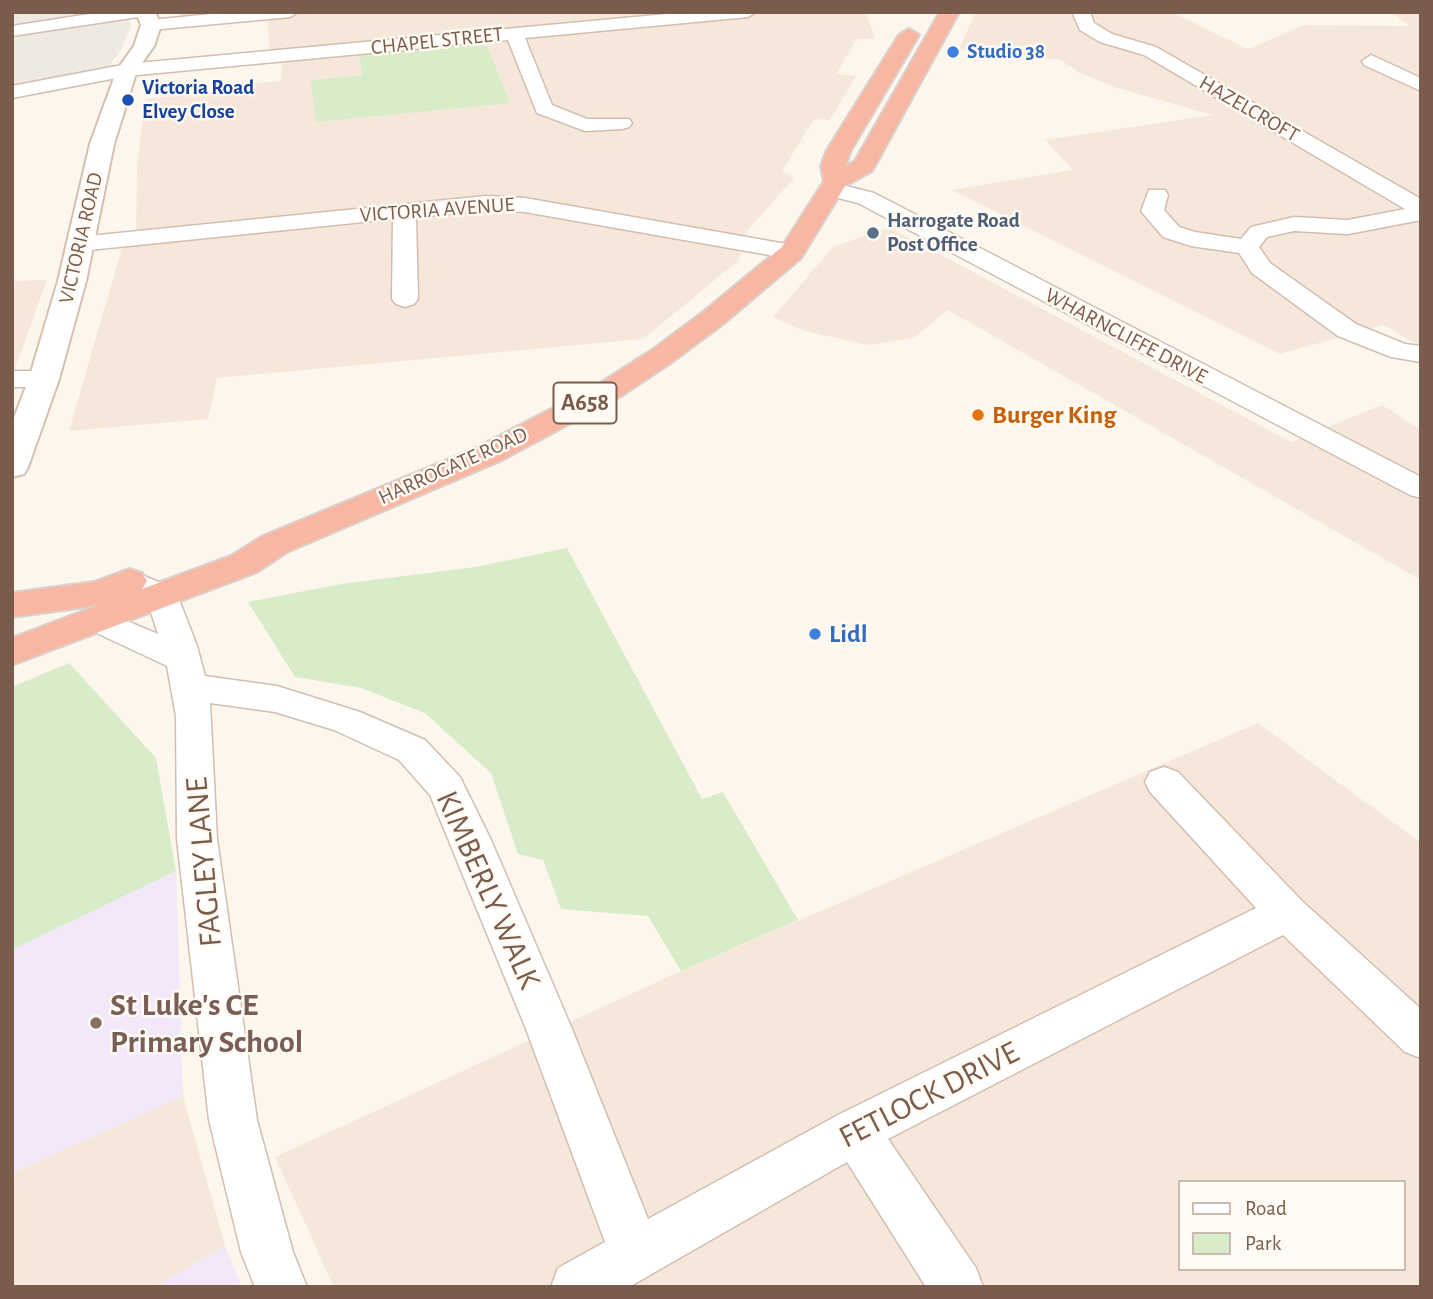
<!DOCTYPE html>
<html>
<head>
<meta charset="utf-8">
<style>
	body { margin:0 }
	#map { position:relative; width:1433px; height:1299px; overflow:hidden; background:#fdf6ec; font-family:"Alegreya Sans",sans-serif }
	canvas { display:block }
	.frame { position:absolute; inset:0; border:14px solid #7a5c4d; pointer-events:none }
	.legend { position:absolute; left:1178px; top:1180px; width:228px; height:91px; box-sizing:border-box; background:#fffaf3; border:2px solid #cabbb1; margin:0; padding:9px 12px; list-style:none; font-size:21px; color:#7a5c4d }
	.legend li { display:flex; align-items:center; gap:14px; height:35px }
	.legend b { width:35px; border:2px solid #cabbb1 }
</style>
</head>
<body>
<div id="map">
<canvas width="1433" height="1299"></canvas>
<div class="frame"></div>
<ul class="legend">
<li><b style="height:9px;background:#fff"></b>Road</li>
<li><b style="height:19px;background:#d8ecc9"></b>Park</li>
</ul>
</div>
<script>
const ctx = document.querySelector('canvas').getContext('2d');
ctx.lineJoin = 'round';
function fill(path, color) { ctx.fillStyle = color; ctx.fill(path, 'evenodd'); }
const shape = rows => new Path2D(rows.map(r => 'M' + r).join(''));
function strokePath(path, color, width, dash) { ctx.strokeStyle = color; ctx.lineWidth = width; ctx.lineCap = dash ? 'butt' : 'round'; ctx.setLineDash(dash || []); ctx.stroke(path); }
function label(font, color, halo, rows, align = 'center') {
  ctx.font = font + ' "Alegreya Sans",sans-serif'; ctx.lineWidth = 5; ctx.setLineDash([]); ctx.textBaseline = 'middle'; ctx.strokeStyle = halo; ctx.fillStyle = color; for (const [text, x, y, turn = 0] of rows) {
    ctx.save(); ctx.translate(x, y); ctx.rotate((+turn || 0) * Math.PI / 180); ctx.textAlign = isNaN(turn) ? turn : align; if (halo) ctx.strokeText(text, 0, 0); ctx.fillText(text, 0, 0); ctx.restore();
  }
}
fill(shape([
	[177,12,866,12,875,39,857,39,836,74,856,76,830,120,814,119,782,171,794,178,748,230,738,261,643,339,217,378,208,419,69,431,122,248,136,229,137,167,145,99,233,90,233,85,281,81,282,60,270,51,267,18,183,16],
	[358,53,509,103,311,80,362,75],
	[976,12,1171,12,1248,49,1304,25,1410,26,1390,12,1421,12,1421,347,1384,325,1280,354,952,190,1073,170,1045,140,1213,115,1114,87,1078,72,1061,60,959,49],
	[889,227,1291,442,1382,405,1421,430,1421,580,948,310,913,338,868,345,805,331,773,317,833,247],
	[47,280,12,377,12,281],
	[1258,723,1421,843,1421,1287,334,1287,275,1157,681,971],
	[1179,1182,1403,1182,1403,1269,1179,1269],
	[183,1096,225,1246,155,1287,12,1287,12,1173]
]), '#f5e8da');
fill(shape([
	[12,12,126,12,131,25,122,48,109,66,12,87]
]), '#efe9e4');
fill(shape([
	[176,871,183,1096,12,1173,12,950],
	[225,1246,242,1287,155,1287]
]), '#f3e8fa');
fill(shape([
	[485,41,510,103,316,122,311,80,362,75,358,52],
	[567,548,702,799,723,792,798,920,681,971,648,916,561,909,543,860,518,854,491,773,425,713,361,688,295,677,248,602,341,584,475,567],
	[69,663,156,758,176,871,12,950,12,687]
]), '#d8ecc9');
const street = shape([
	[102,12,146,12,138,17,12,36,12,26,102,12],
	[231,12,298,12,290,17,151,30,142,25,151,20,231,12],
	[689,12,756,12,748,17,525,38,552,105,587,119,629,119,632,123,629,127,622,129,585,131,537,113,508,40,127,76,12,98,12,86,127,64,689,12],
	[1072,12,1090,12,1094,23,1112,34,1156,47,1421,199,1421,220,1348,234,1294,231,1267,237,1259,247,1270,263,1356,324,1405,344,1421,346,1421,362,1391,357,1338,336,1252,273,1239,253,1191,246,1163,237,1141,211,1149,190,1165,190,1168,195,1164,210,1179,227,1195,232,1241,239,1251,227,1294,217,1348,220,1405,209,1144,55,1100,42,1080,30,1072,12],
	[1371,55,1421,78,1421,91,1364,65,1362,61,1371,55],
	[830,182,874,193,1421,477,1421,498,1410,495,858,203,822,194,819,189,822,184,830,182],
	[486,196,525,198,792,245,800,247,804,252,800,257,792,259,525,212,486,210,416,217,418,299,414,304,405,307,396,304,392,299,393,219,79,251,71,249,67,244,71,239,79,237,486,196],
	[12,371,44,371,54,373,58,379,54,385,44,387,12,387,12,371],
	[130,570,175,589,197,646,205,676,277,686,360,712,425,740,460,777,491,840,572,1029,648,1219,838,1115,1256,908,1150,792,1145,782,1150,772,1164,767,1178,772,1302,901,1421,1009,1421,1058,1405,1052,1283,935,888,1139,976,1268,983,1287,926,1287,847,1162,629,1287,551,1287,558,1268,605,1242,526,1029,430,795,399,760,334,730,275,712,210,703,217,839,257,1120,293,1252,307,1287,255,1287,241,1252,209,1120,177,839,176,716,167,666,84,627,79,619,84,611,96,608,158,634,148,603,118,589,113,581,118,573,130,570]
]);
const secondary = shape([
	[136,12,155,12,161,25,154,46,137,70,114,144,86,281,59,379,28,467,24,474,12,477,12,423,29,379,58,281,90,144,117,70,134,46,141,25,136,12]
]);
const highway = shape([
	[940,12,959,12,872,171,845,186,801,258,723,324,672,362,621,396,500,461,287,552,257,572,12,665,12,638,99,605,12,617,12,593,94,582,129,569,142,573,147,581,142,589,231,556,263,536,478,447,599,384,652,350,703,312,782,247,824,181,821,166,827,150,899,35,909,29,919,35,851,150,845,167,855,161,940,12]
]);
strokePath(street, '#d1beb0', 3);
strokePath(secondary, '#d6c0b0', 4);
strokePath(highway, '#dad1cd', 4);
fill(street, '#fff');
fill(secondary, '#fff');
fill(highway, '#f7b7a3');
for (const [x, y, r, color] of [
	[953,52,7,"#3f7fe0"],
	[128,100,7,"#1a4fb4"],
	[873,233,7,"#5c6f8a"],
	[978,415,7,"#e8710a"],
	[815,634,7,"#3f7fe0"],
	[96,1023,7,"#8d6e63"]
]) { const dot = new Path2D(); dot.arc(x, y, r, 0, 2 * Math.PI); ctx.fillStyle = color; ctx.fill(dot); strokePath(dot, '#fffaf3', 2.5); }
label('21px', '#7a5c4d', '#fffaf3', [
	["CHAPEL STREET",437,41,-6],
	["HAZELCROFT",1249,109,30],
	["VICTORIA AVENUE",437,210,-4],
	["VICTORIA ROAD",81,238,-77],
	["WHARNCLIFFE DRIVE",1126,336,28],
	["HARROGATE ROAD",453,466,-24]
]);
label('bold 21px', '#366cbe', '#fffaf3', [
	["Studio 38",967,52]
], 'left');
label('bold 21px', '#164399', '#fffaf3', [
	["Victoria Road",142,88],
	["Elvey Close",142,112]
], 'left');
label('bold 21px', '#4e5e75', '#fffaf3', [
	["Harrogate Road",887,221],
	["Post Office",887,245]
], 'left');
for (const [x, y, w] of [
	[585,403,63]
]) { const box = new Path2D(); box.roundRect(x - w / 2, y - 20.5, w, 41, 5); ctx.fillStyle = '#fffaf3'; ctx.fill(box); strokePath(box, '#7a5c4d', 2); }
label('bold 24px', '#7a5c4d', null, [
	["A658",585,403]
]);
label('bold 26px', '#c56008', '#fffaf3', [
	["Burger King",992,415]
], 'left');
label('bold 26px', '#366cbe', '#fffaf3', [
	["Lidl",829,634]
], 'left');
label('32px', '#7a5c4d', '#fffaf3', [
	["FAGLEY LANE",204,862,-95],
	["KIMBERLY WALK",488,890,66],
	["FETLOCK DRIVE",929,1095,-27]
]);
label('bold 32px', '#785e54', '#fffaf3', [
	["St Luke's CE",110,1005],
	["Primary School",110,1042]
], 'left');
</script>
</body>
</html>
